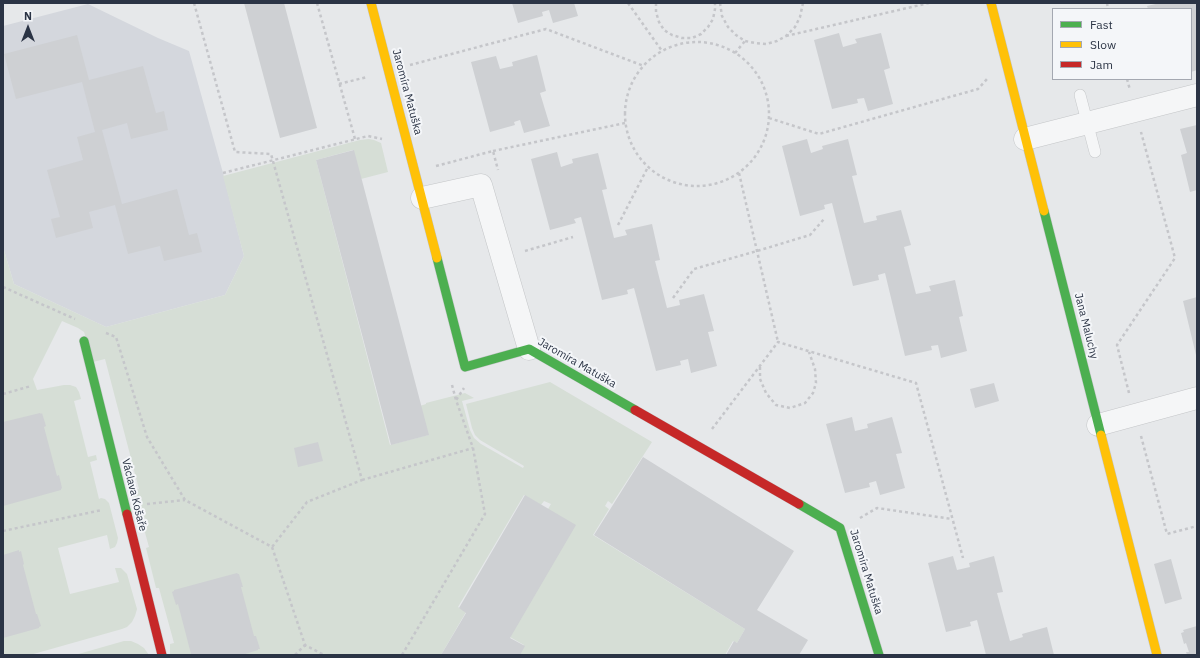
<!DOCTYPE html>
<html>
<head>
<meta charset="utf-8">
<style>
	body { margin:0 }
	#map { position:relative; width:1200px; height:658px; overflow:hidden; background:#e6e8ea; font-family:"IBM Plex Sans",sans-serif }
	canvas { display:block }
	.frame { position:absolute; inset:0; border:4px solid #2b3445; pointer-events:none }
	.legend { position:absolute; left:1052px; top:8px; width:140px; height:72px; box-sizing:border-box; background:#f4f6f9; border:1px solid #a4a8b1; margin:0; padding:5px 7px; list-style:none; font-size:12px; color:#2b3445 }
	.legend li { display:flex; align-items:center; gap:8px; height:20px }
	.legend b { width:20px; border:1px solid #a4a8b1 }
	.north { position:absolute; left:8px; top:8px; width:40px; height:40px; -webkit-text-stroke:3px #f4f6f9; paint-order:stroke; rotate:0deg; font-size:11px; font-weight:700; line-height:16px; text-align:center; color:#2b3445 }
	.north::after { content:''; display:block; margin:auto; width:14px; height:18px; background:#2b3445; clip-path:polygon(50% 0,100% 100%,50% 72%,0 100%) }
</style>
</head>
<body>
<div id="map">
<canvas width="1200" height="658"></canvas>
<div class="frame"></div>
<ul class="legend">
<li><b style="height:5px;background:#4caf50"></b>Fast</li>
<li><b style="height:5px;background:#ffc107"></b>Slow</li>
<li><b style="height:5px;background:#c62828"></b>Jam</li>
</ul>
<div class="north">N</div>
</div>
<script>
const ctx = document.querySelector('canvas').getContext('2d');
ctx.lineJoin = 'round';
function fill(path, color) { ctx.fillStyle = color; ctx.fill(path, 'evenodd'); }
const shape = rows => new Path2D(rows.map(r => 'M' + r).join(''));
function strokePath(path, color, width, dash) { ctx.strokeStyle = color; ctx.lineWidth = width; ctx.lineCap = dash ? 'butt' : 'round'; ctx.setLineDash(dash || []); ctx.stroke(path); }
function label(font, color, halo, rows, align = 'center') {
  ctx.font = font + ' "IBM Plex Sans",sans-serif'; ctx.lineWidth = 4; ctx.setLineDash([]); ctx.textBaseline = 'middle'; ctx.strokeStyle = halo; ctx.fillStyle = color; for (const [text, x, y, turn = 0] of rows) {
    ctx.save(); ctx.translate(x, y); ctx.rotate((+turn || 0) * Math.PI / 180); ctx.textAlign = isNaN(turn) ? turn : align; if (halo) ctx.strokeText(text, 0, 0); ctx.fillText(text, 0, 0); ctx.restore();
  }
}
fill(shape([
	[88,4,158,38,189,51,223,173,244,256,225,295,106,327,14,284,3,247,3,26]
]), '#d4d7dd');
fill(shape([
	[369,139,374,140,381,143,388,172,361,179,353,150,316,160,390,445,428,435,420,406,426,404,426,403,465,393,474,398,462,401,470,430,474,438,481,444,523,468,524,466,480,440,475,435,472,428,466,404,550,382,652,442,612,504,608,501,605,506,609,509,593,535,745,629,737,643,733,641,725,655,519,655,524,645,510,637,548,509,551,504,544,501,541,505,524,495,458,607,466,612,441,655,170,655,170,644,174,643,159,588,156,588,146,548,149,547,139,511,136,511,130,492,139,489,105,359,93,362,84,332,78,328,62,321,33,379,37,390,64,385,70,385,76,387,79,392,81,399,74,401,88,457,96,455,97,460,90,462,99,499,101,498,105,499,109,503,118,538,117,543,115,547,110,549,107,535,58,548,70,594,119,582,115,568,121,568,127,574,137,609,135,616,132,622,127,627,122,629,30,655,3,655,3,247,14,284,106,327,225,295,244,256,223,176,360,140],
	[124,641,131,641,138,644,144,648,149,655,75,655]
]), '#d6ded6');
fill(shape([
	[244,3,284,3,317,128,280,138],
	[512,3,574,3,578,16,553,23,549,10,542,12,543,16,518,23],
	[1160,3,1197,3,1197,70,1191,72,1191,9,1148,9,1147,6],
	[839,33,843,47,857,43,855,39,881,33,890,68,884,70,893,104,868,111,864,98,857,99,858,103,832,109,814,40],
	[77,35,89,80,143,66,156,113,164,111,168,130,131,139,127,123,102,130,122,204,177,189,189,235,197,233,202,252,164,261,160,246,128,254,115,205,89,212,93,228,56,238,51,219,60,217,47,170,83,160,77,137,95,132,82,82,16,99,4,54],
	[537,55,546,91,540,93,550,126,524,133,520,120,514,122,515,125,490,132,471,62,496,56,500,69,513,66,512,62],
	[1197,125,1197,190,1190,192,1181,155,1187,153,1180,129],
	[807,139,811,153,823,149,822,146,848,139,857,175,852,176,864,223,877,220,876,216,901,210,911,245,904,247,916,294,931,291,929,286,955,280,963,316,959,317,967,351,941,358,938,345,931,346,932,350,905,356,885,273,878,275,879,280,853,286,832,203,824,205,825,209,800,216,782,146],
	[354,150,429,435,391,445,316,160],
	[557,152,561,167,573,163,572,159,598,153,607,189,602,190,614,238,627,235,625,230,652,224,660,260,655,261,667,308,680,305,679,300,704,294,714,331,708,332,717,366,691,373,688,359,680,361,681,365,656,371,634,288,627,290,628,294,602,300,581,217,574,219,576,223,550,230,531,159],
	[1197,297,1197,355,1196,355,1183,301],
	[994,383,999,401,975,408,970,389],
	[40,413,41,414,42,413,46,426,44,427,57,476,59,475,62,488,61,489,61,490,3,506,3,422],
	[852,417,855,431,868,428,867,424,892,417,902,453,896,454,905,488,880,495,876,481,869,483,870,487,845,493,826,424],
	[318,442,323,461,298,467,294,448],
	[643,457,794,551,757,610,808,640,799,655,726,655,734,641,737,643,745,629,594,535],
	[525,495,576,525,510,638,525,646,520,655,441,655,466,613,459,608],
	[19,550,19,552,21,551,24,564,23,565,36,614,37,614,41,626,39,627,39,628,3,638,3,555],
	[953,556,957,570,970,567,969,563,994,556,1003,592,997,593,1010,641,1023,637,1022,634,1047,627,1054,655,986,655,977,620,970,622,971,626,946,632,928,563],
	[1171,559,1182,599,1165,604,1154,564],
	[237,573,238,574,239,574,243,587,241,587,254,636,256,636,260,649,258,649,258,650,242,655,187,655,191,654,178,604,176,605,172,592,174,591,174,590],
	[1197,626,1197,655,1187,655,1186,652,1189,652,1186,643,1184,644,1181,633,1184,632,1183,630]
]), '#ced0d3');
const lane = shape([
	[1080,95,1095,152]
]);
const street = shape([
	[1025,139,1197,95],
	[422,198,481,185,529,349],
	[1098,425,1197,398]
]);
const fast = shape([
	[1044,211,1101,435],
	[437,258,465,367,529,349,635,410],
	[84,341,127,514],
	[799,504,840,528,879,655]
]);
const slow = shape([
	[371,3,437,258],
	[991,3,1044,211],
	[1101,435,1157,655]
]);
const jam = shape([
	[635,410,799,504],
	[127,514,162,655]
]);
strokePath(lane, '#c4c6c8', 12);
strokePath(street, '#c4c6c8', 23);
strokePath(fast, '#c4c6c8', 10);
strokePath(slow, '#c4c6c8', 10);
strokePath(jam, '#c4c6c8', 10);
strokePath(shape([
	[194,3,235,152,271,154,362,480,307,502,272,547],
	[317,3,355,139],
	[628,3,662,51],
	[656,3,656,12,659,22,664,30,672,35,682,38,692,38,701,34,708,27,713,19,715,9,715,3],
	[720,3,722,16,728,27,736,35,745,41,755,43,766,44,777,41,786,36,795,27,800,17,803,3],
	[1107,3,1108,9],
	[786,36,929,3],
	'625 114a72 72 0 1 1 144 0a72 72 0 1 1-144 0Z',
	[735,53,745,41],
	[410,65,546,29,644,66],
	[1127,79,1130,90],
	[339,84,367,77],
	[769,118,819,134,978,89,987,79],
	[493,151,625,123],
	[436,166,493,151,498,170],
	[223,173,368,136,382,139],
	[739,173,778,342],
	[618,225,648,167],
	[525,251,573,237],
	[3,287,75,319],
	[673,298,694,269,757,251,810,235,824,219],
	[106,333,116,337,147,437,185,500,272,547,305,645,324,655],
	[760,367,760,379,766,393,776,405,790,408,805,403,813,393,816,383,815,369,809,352],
	[452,385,456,400],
	[1129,393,1117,345,1175,258,1141,132],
	[3,394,31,386],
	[712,429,778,342,916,383,963,558],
	[1141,436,1167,534,1197,526],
	[362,480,473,448],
	[147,504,185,500],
	[860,518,877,508,952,519],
	[3,531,102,510],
	[295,655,305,645],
	[402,655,485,514,473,448,456,400,464,388]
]), '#c5c6ca', 2.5, [3, 3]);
strokePath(lane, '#f5f6f7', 11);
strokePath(street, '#f5f6f7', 22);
strokePath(fast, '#4caf50', 9);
strokePath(slow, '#ffc107', 9);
strokePath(jam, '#c62828', 9);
label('11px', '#2b3445', '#f4f6f9', [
	["Jaromíra Matuška",407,92,75],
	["Jana Maluchy",1086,326,76],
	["Jaromíra Matuška",577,363,30],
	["Václava Košaře",134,495,76],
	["Jaromíra Matuška",866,572,73]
]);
</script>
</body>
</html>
